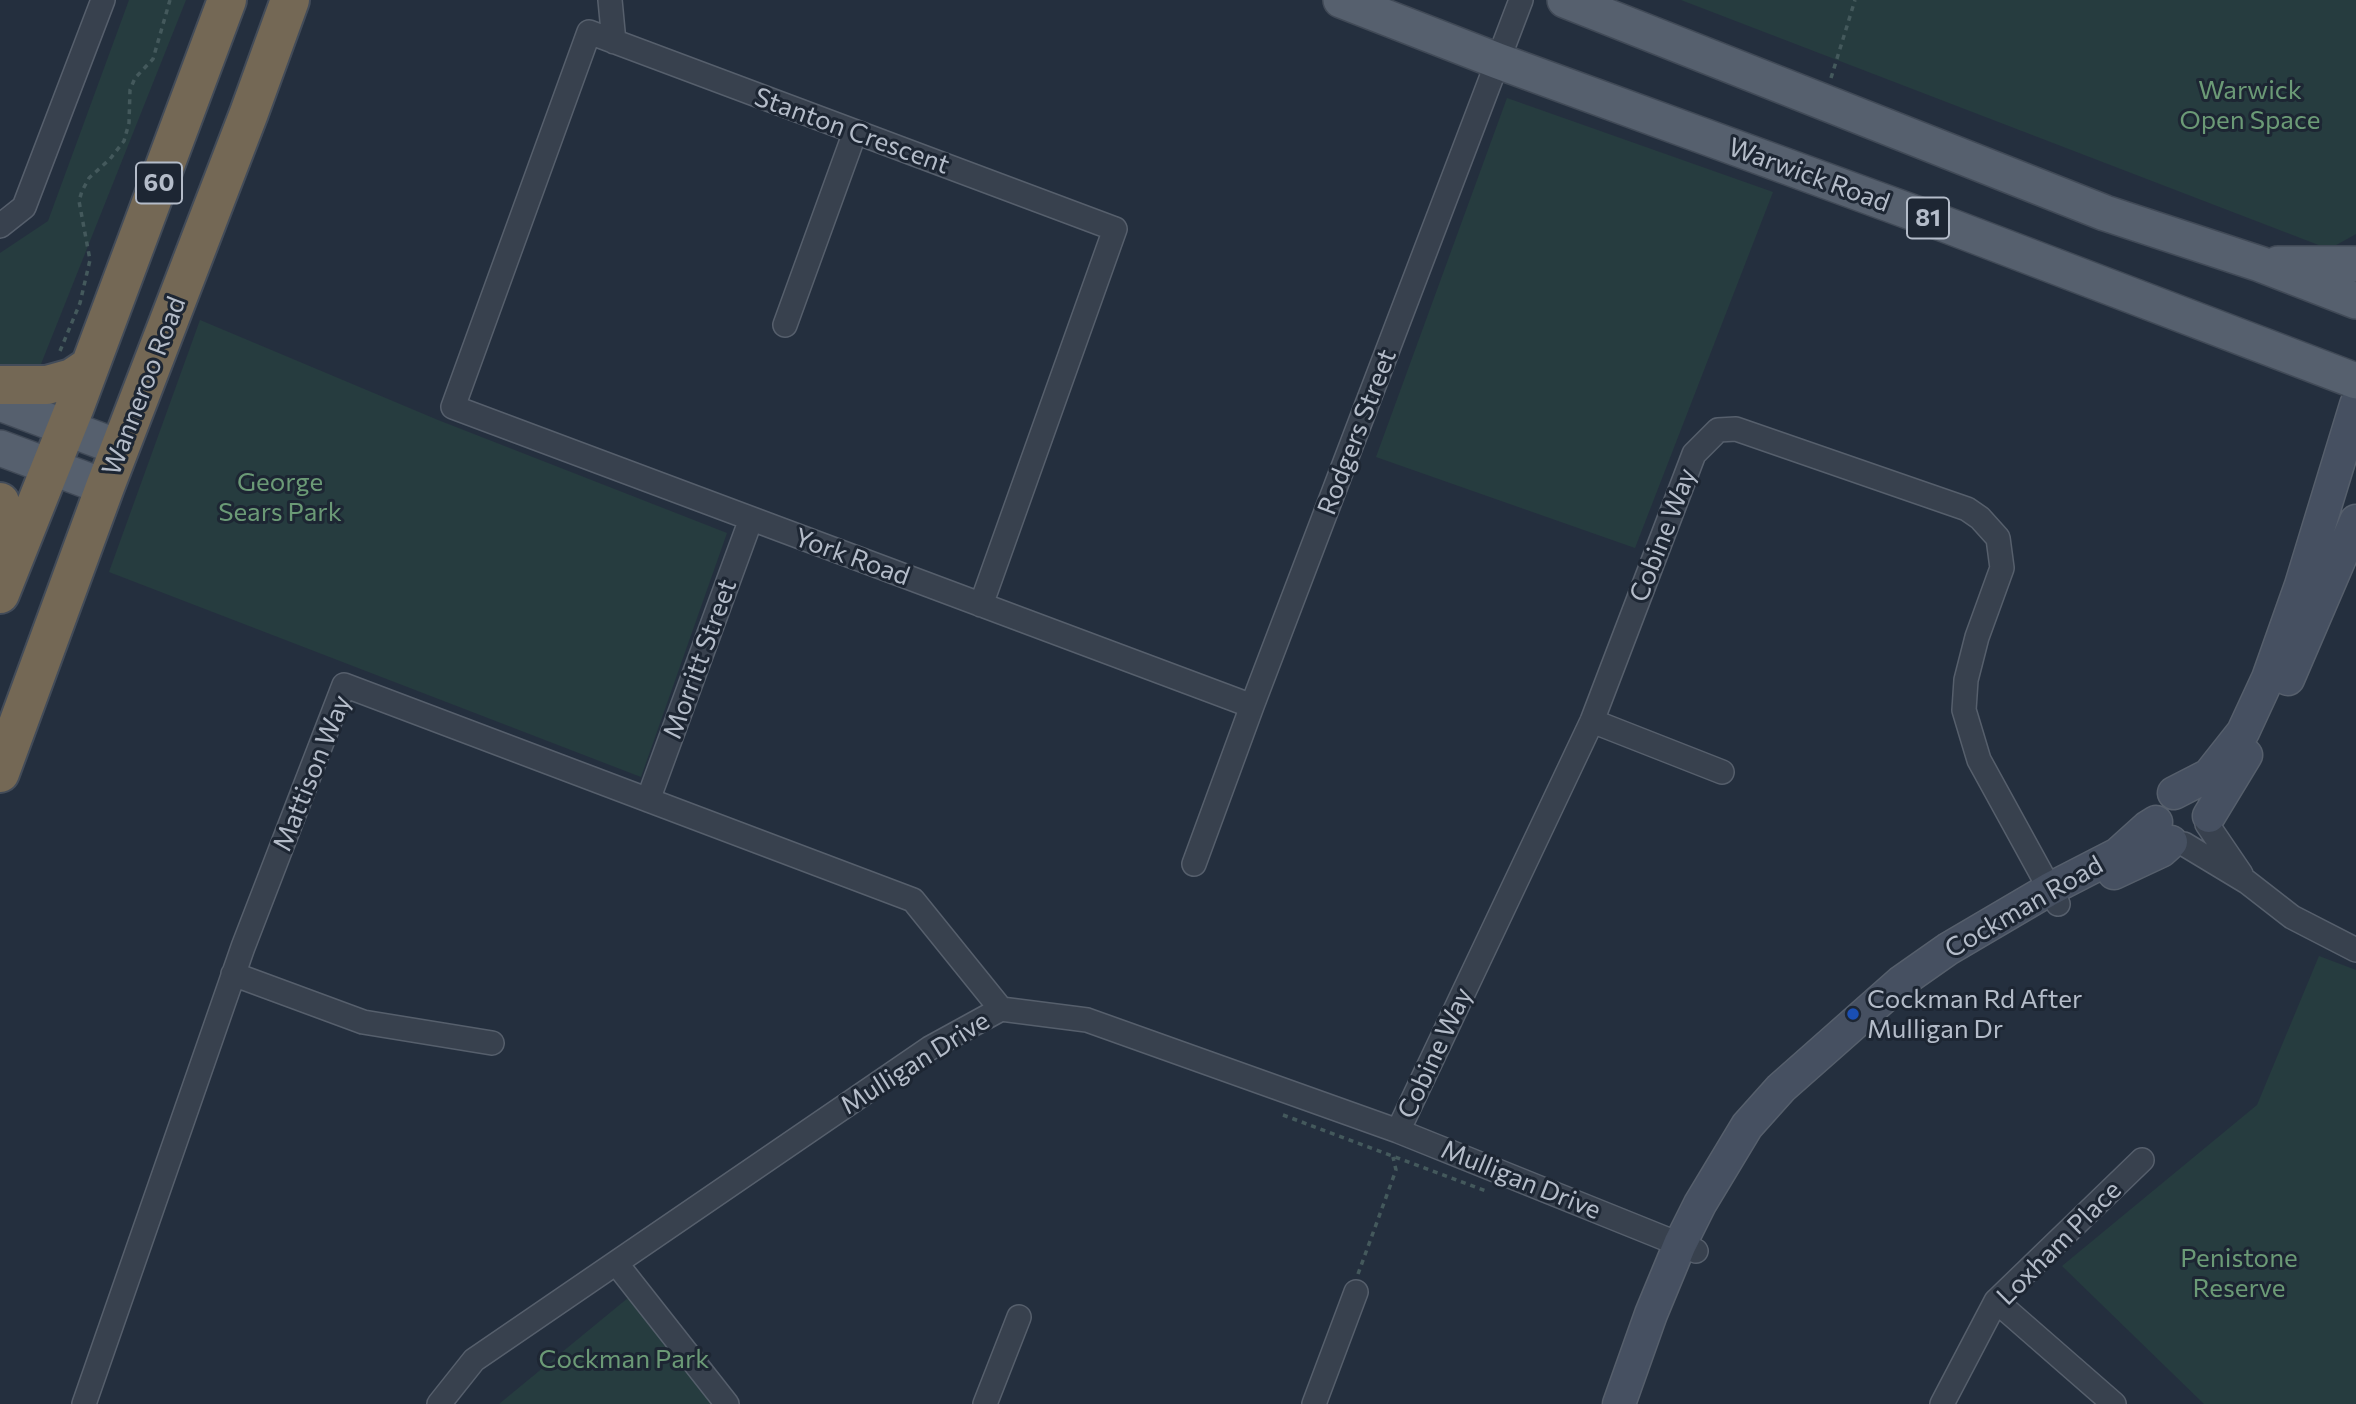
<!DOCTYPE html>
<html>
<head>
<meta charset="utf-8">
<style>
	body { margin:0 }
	canvas { display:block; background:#242f3e }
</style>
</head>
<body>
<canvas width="2356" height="1404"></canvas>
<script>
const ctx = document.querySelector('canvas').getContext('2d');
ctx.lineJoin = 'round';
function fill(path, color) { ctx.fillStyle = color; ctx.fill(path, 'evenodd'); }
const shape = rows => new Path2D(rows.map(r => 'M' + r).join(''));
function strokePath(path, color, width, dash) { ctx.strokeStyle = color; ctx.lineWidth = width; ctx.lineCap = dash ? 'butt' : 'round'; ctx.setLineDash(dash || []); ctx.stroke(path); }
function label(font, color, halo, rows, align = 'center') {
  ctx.font = font + ' Commissioner,sans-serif'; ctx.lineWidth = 6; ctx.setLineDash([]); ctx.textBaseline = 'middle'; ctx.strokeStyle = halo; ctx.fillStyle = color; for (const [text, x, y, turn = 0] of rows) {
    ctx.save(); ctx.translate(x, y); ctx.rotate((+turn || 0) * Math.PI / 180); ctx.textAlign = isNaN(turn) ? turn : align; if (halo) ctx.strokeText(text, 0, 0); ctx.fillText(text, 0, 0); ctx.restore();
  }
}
fill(shape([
	[129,0,186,0,41,364,0,367,0,253,48,221],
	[1681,0,2356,0,2356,234,2329,249],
	[1507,98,1773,192,1635,548,1376,457],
	[200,320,438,420,727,533,641,777,109,572],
	[2319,956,2356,970,2356,1404,2204,1404,2062,1266,2257,1105],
	[634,1293,714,1404,499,1404]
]), '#263c3f');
const street = shape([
	[610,0,614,42],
	[0,226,24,207,103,0],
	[785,325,855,132],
	[981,605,1115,229,589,32,453,407,1252,706],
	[1592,721,1722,772],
	[648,800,751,519],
	[2207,824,2241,874],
	[2184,844,2247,882,2292,917,2356,950],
	[1194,864,1252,706,1521,0],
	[233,974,363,1022,492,1043],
	[1398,1131,1592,721,1694,454,1718,430,1736,429,1967,509,1980,518,1998,538,2002,568,1977,637,1966,680,1964,710,1979,760,2058,904],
	[616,1263,727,1404],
	[1996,1301,2114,1404],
	[84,1404,243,947,344,685,913,900,1001,1009],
	[439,1404,474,1360,930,1048,1001,1009,1087,1020,1398,1131,1696,1251],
	[985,1404,1019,1317],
	[1314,1404,1356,1292],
	[1942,1404,1996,1301,2142,1160]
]);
const secondary = shape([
	[2288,679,2356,521],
	[2174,793,2209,775,2243,732,2268,678,2301,585,2356,405],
	[2209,816,2246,755],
	[2114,873,2161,851,2171,842],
	[1619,1404,1651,1314,1680,1244,1700,1204,1747,1126,1781,1088,1901,982,1948,949,2050,889,2118,854,2148,827,2156,822]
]);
const primary = shape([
	[1341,0,1498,61,1944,224,2356,381],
	[1565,0,2105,213,2260,264,2356,301],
	[2278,264,2356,264],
	[0,403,120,448],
	[0,448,105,487]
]);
const highway = shape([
	[0,385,47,385,72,378,90,366],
	[0,502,4,543,3,569],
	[0,594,74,409,227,0],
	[0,773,105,487,249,113,290,0]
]);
strokePath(street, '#565f6c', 26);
strokePath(secondary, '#565f6c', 35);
strokePath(primary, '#414a57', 38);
strokePath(highway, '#434c59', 42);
strokePath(shape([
	[1831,78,1855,0],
	[60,351,80,303,90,260,79,201,82,191,89,178,110,159,124,141,129,123,130,90,135,78,153,59,170,0],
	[1283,1115,1486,1191],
	[1358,1274,1396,1170,1393,1157]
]), '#44595c', 3.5, [5, 5]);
strokePath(street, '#38414e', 23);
strokePath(secondary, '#465061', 32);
strokePath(primary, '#56606e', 35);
strokePath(highway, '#746855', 38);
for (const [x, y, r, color] of [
	[1853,1014,7,"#1a4fb4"]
]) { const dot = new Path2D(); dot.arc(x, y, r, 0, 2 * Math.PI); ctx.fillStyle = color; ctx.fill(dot); strokePath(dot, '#1d2633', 2.5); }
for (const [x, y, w] of [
	[159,183,46],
	[1928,218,42]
]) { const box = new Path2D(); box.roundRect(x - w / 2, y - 20.5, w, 41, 5); ctx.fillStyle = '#1d2633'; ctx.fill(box); strokePath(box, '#b4bcc9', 2); }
label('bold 24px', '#b4bcc9', null, [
	["60",159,183],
	["81",1928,218]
]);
label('26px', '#6b9a76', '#1d2633', [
	["Warwick",2250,90],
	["Open Space",2250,120],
	["George",280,482],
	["Sears Park",280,512],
	["Penistone",2239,1258],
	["Reserve",2239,1288],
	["Cockman Park",624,1359]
]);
label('26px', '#b4bcc9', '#1d2633', [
	["Stanton Crescent",852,131,20],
	["Warwick Road",1809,175,20],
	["Wanneroo Road",144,386,-69],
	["Rodgers Street",1357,432,-69],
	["Cobine Way",1663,535,-69],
	["York Road",852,557,20],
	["Morritt Street",700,659,-70],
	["Mattison Way",312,773,-68],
	["Cockman Road",2024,907,-30],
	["Cobine Way",1435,1053,-65],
	["Mulligan Drive",915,1063,-32],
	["Mulligan Drive",1521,1180,22],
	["Loxham Place",2059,1243,-45]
]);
label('26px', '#b4bcc9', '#1d2633', [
	["Cockman Rd After",1867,999],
	["Mulligan Dr",1867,1029]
], 'left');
</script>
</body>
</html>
